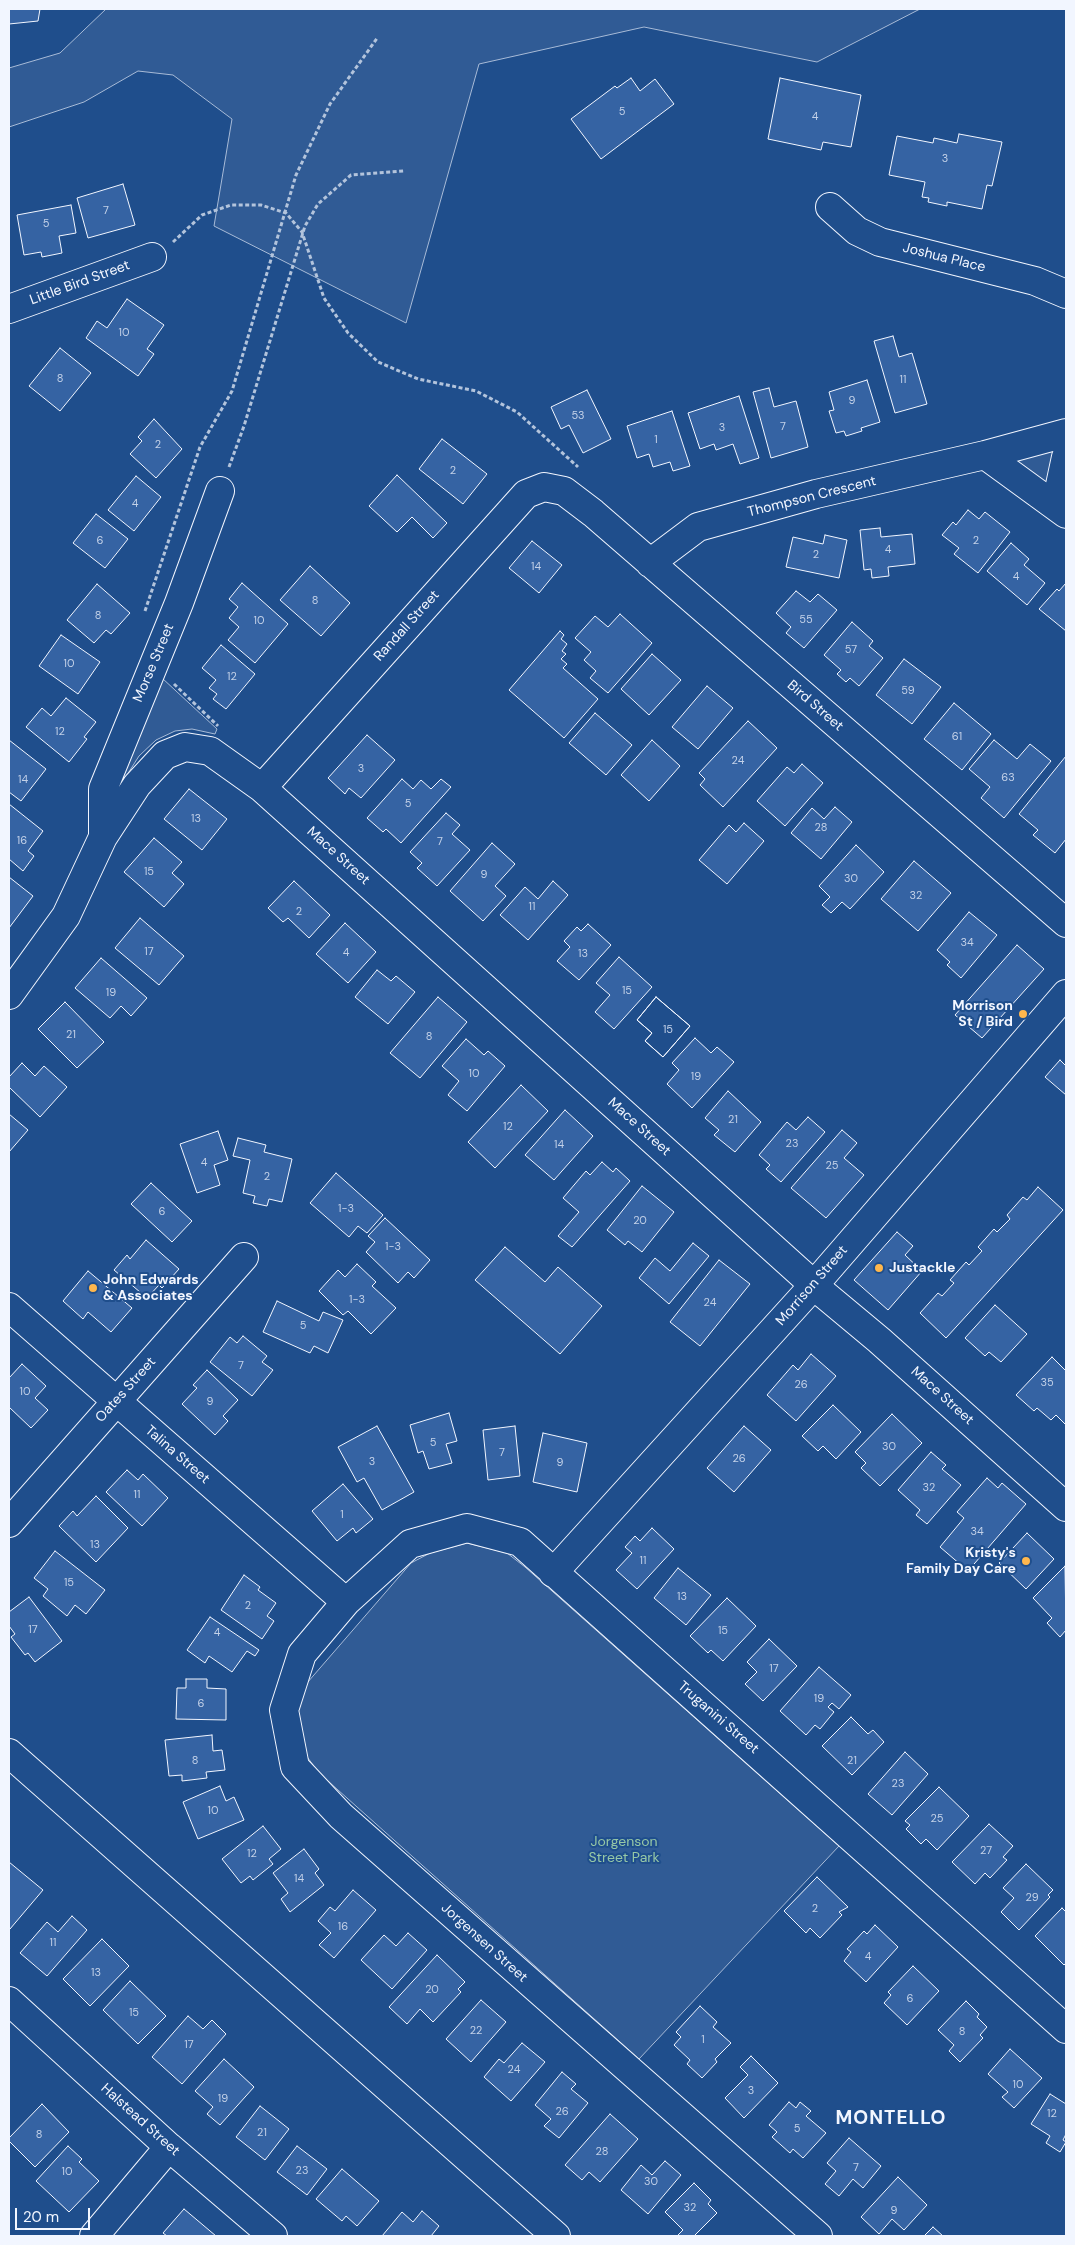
<!DOCTYPE html>
<html>
<head>
<meta charset="utf-8">
<style>
	body { margin:0 }
	#map { position:relative; width:1075px; height:2245px; overflow:hidden; background:#1f4e8c; font-family:"DM Sans",sans-serif }
	canvas { display:block }
	.frame { position:absolute; inset:0; border:10px solid #f2f6ff; pointer-events:none }
	.scale { position:absolute; left:15px; top:2208px; width:75px; height:22px; box-sizing:border-box; border:2px solid #f2f6ff; border-top:0; padding-left:6px; font-size:15px; line-height:18px; white-space:nowrap; color:#f2f6ff; -webkit-text-stroke:4px #1f4e8c; paint-order:stroke }
</style>
</head>
<body>
<div id="map">
<canvas width="1075" height="2245"></canvas>
<div class="frame"></div>
<div class="scale">20 m</div>
</div>
<script>
const ctx = document.querySelector('canvas').getContext('2d');
ctx.lineJoin = 'round';
function fill(path, color) { ctx.fillStyle = color; ctx.fill(path, 'evenodd'); }
const shape = rows => new Path2D(rows.map(r => 'M' + r).join(''));
function strokePath(path, color, width, dash) { ctx.strokeStyle = color; ctx.lineWidth = width; ctx.lineCap = dash ? 'butt' : 'round'; ctx.setLineDash(dash || []); ctx.stroke(path); }
function label(font, color, halo, rows, align = 'center') {
  ctx.font = font + ' "DM Sans",sans-serif'; ctx.lineWidth = 4; ctx.setLineDash([]); ctx.textBaseline = 'middle'; ctx.strokeStyle = halo; ctx.fillStyle = color; for (const [text, x, y, turn = 0] of rows) {
    ctx.save(); ctx.translate(x, y); ctx.rotate((+turn || 0) * Math.PI / 180); ctx.textAlign = isNaN(turn) ? turn : align; if (halo) ctx.strokeText(text, 0, 0); ctx.fillText(text, 0, 0); ctx.restore();
  }
}
const built = shape([
	[106,9,920,9,817,62,644,27,479,64,406,323,214,226,232,119,173,75,138,71,84,102,9,127,9,68,60,53,106,9],
	[1055,450,1048,485,1016,460,1055,450],
	[162,678,217,729,215,734,192,729,175,731,156,740,139,756,120,786,115,783,162,678],
	[467,1543,507,1553,525,1567,839,1846,639,2059,319,1773,305,1754,298,1710,307,1683,411,1563,430,1553,467,1543]
]);
fill(built, '#305b95');
strokePath(built, '#a8bbd7', 1);
const building = shape([
	[9,9,40,9,38,21,9,24,9,9],
	[631,78,640,91,655,79,674,104,601,159,571,119,615,86,617,88,631,78],
	[780,78,861,95,851,147,823,142,821,150,768,139,780,78],
	[959,134,1002,142,992,186,987,185,982,209,947,202,947,206,928,202,929,198,922,197,925,182,889,175,897,136,933,143,934,138,957,143,959,134],
	[123,184,135,225,88,238,77,198,123,184],
	[71,205,76,233,59,236,62,253,42,257,41,252,24,255,17,215,71,205],
	[127,299,164,325,147,349,154,354,138,376,86,338,97,321,107,328,127,299],
	[893,336,899,357,912,353,927,404,895,413,874,341,893,336],
	[60,348,91,373,60,411,29,386,60,348],
	[867,380,880,422,861,428,862,431,846,436,844,431,836,433,829,411,834,410,829,392,867,380],
	[769,388,774,407,796,401,808,447,771,458,753,392,769,388],
	[587,390,611,439,583,453,569,425,561,429,551,407,587,390],
	[739,396,759,458,740,464,733,444,716,450,714,444,700,449,688,413,739,396],
	[672,411,690,466,673,471,670,462,653,467,649,454,637,458,627,426,672,411],
	[154,419,182,449,156,478,130,454,142,441,138,437,154,419],
	[442,439,487,474,463,504,419,469,442,439],
	[397,475,447,523,433,538,412,517,397,532,369,506,397,475],
	[136,476,161,497,134,531,108,510,136,476],
	[968,510,979,519,985,512,1010,532,978,573,954,554,959,548,942,535,953,522,956,525,968,510],
	[96,514,128,539,105,568,73,543,96,514],
	[880,528,881,537,912,534,915,564,888,567,889,576,872,578,871,569,864,570,860,530,880,528],
	[825,535,847,540,839,578,786,567,793,537,823,544,825,535],
	[532,541,562,565,539,593,509,568,532,541],
	[1011,543,1029,559,1024,565,1045,583,1027,605,987,571,1011,543],
	[310,566,350,603,321,636,280,600,310,566],
	[242,583,288,624,255,663,228,640,239,627,229,618,238,607,229,599,242,583],
	[1066,583,1066,631,1039,609,1057,589,1059,591,1066,583],
	[97,584,130,613,111,634,106,630,94,643,67,620,97,584],
	[796,591,810,602,818,594,837,610,804,648,786,633,791,627,776,613,796,591],
	[620,614,652,643,608,693,590,678,596,671,584,660,591,652,575,638,595,616,608,627,620,614],
	[852,622,873,641,869,646,883,658,859,686,850,678,846,682,837,674,841,670,824,655,852,622],
	[560,631,564,635,561,639,567,644,562,651,566,654,561,659,567,664,563,668,598,699,564,738,509,690,560,631],
	[61,635,100,662,78,694,39,666,61,635],
	[221,645,255,674,226,709,213,699,217,694,209,688,216,680,202,668,221,645],
	[652,654,681,680,649,715,621,689,652,654],
	[904,659,941,687,912,724,876,695,904,659],
	[707,686,733,708,698,749,672,727,707,686],
	[66,698,96,722,84,737,87,739,69,762,26,727,42,708,51,716,66,698],
	[954,703,991,734,962,770,924,739,954,703],
	[595,713,632,745,606,775,569,743,595,713],
	[748,721,777,748,723,807,700,785,705,779,699,773,748,721],
	[367,735,395,760,361,798,349,788,345,794,328,778,367,735],
	[9,740,46,769,21,801,9,792,9,740],
	[652,740,680,766,649,801,621,775,652,740],
	[994,740,1017,759,1030,744,1051,761,1004,818,981,798,990,787,969,769,994,740],
	[1066,756,1066,839,1055,853,1033,835,1038,830,1019,814,1066,756],
	[802,764,823,783,785,826,757,801,787,767,794,773,802,764],
	[402,779,413,789,421,780,431,789,441,779,451,787,401,843,386,829,383,832,367,818,402,779],
	[189,789,227,819,202,850,164,819,189,789],
	[9,804,43,831,28,851,34,856,23,871,9,859,9,804],
	[835,807,852,822,821,859,791,833,812,808,824,819,835,807],
	[446,813,460,825,452,834,470,850,437,886,417,868,422,863,410,852,446,813],
	[744,823,764,841,727,884,699,860,729,825,736,832,744,823],
	[154,838,182,862,172,873,184,884,164,907,124,872,154,838],
	[492,843,515,864,495,886,506,896,483,921,450,891,492,843],
	[856,845,884,872,850,909,842,902,831,913,822,905,830,897,819,886,856,845],
	[914,861,951,893,918,931,881,899,914,861],
	[9,877,33,896,9,928,9,877],
	[294,881,330,915,309,938,288,918,283,922,268,908,294,881],
	[553,881,568,895,528,940,500,915,525,887,538,899,553,881],
	[969,912,997,935,961,978,947,965,950,962,937,950,969,912],
	[140,918,184,956,159,985,115,948,140,918],
	[345,923,376,952,348,983,316,954,345,923],
	[588,924,611,945,579,980,557,961,570,947,564,941,577,927,581,931,588,924],
	[1017,945,1044,969,982,1038,955,1015,1017,945],
	[619,957,652,987,614,1029,595,1012,610,995,596,983,619,957],
	[101,958,147,998,131,1016,121,1006,110,1018,75,988,101,958],
	[377,970,391,981,396,976,415,992,388,1024,355,997,377,970],
	[438,997,467,1022,420,1078,390,1053,438,997],
	[656,997,690,1026,663,1057,645,1041,652,1033,637,1020,656,997],
	[656,997,690,1026,663,1057,645,1041,652,1033,637,1020,656,997],
	[65,1002,104,1042,77,1068,38,1029,65,1002],
	[695,1038,711,1053,717,1047,734,1062,692,1108,667,1084,679,1070,672,1063,695,1038],
	[466,1039,484,1055,488,1051,505,1066,467,1111,448,1095,459,1081,442,1066,466,1039],
	[1060,1060,1066,1066,1066,1095,1045,1077,1060,1060],
	[22,1063,35,1076,44,1066,67,1087,40,1117,9,1087,9,1077,22,1063],
	[521,1085,548,1111,495,1168,468,1142,521,1085],
	[728,1091,761,1122,735,1152,714,1135,719,1130,705,1118,728,1091],
	[565,1110,593,1136,554,1180,525,1155,565,1110],
	[9,1114,28,1130,9,1152,9,1114],
	[808,1117,825,1132,781,1182,766,1169,770,1165,759,1155,787,1122,796,1130,808,1117],
	[842,1130,857,1143,844,1158,864,1175,826,1218,791,1188,842,1130],
	[218,1131,228,1160,214,1165,220,1185,197,1193,180,1144,218,1131],
	[238,1138,266,1145,264,1152,292,1159,282,1202,269,1199,267,1206,253,1203,255,1196,243,1193,250,1160,233,1156,238,1138],
	[602,1162,613,1172,616,1168,630,1181,572,1247,558,1236,579,1212,563,1198,586,1171,590,1175,602,1162],
	[336,1173,383,1215,367,1233,358,1226,349,1237,310,1203,336,1173],
	[151,1183,192,1221,172,1242,131,1204,151,1183],
	[642,1186,674,1212,642,1252,628,1241,625,1245,607,1230,642,1186],
	[1038,1187,1063,1210,946,1338,920,1313,938,1293,942,1296,954,1283,950,1280,966,1262,969,1265,982,1251,978,1247,994,1229,997,1232,1010,1219,1007,1215,1023,1197,1027,1200,1038,1187],
	[385,1218,430,1260,414,1278,408,1272,398,1283,366,1252,375,1242,368,1236,385,1218],
	[897,1232,913,1246,905,1255,922,1271,888,1310,854,1280,897,1232],
	[146,1240,179,1269,162,1288,159,1285,147,1298,114,1270,127,1255,130,1259,146,1240],
	[693,1243,709,1256,669,1304,639,1278,655,1258,670,1271,693,1243],
	[505,1247,545,1282,558,1267,602,1306,560,1354,475,1280,505,1247],
	[719,1260,750,1284,700,1346,670,1322,719,1260],
	[357,1264,376,1282,372,1286,396,1308,371,1334,348,1311,343,1315,319,1291,338,1270,345,1277,357,1264],
	[88,1271,132,1308,111,1332,88,1312,83,1319,63,1301,88,1271],
	[277,1301,319,1321,323,1312,343,1320,328,1353,314,1346,310,1353,263,1332,277,1301],
	[995,1305,1027,1334,1001,1362,989,1352,985,1356,965,1338,995,1305],
	[243,1336,267,1356,262,1362,273,1370,252,1396,210,1362,230,1337,237,1343,243,1336],
	[811,1354,836,1376,796,1421,767,1395,793,1365,798,1370,811,1354],
	[1052,1357,1066,1371,1066,1425,1056,1415,1051,1420,1037,1408,1034,1411,1016,1395,1052,1357],
	[22,1364,46,1386,35,1398,48,1410,31,1428,9,1407,9,1378,22,1364],
	[207,1370,238,1400,223,1416,228,1421,215,1435,182,1404,197,1388,193,1385,207,1370],
	[833,1405,861,1432,836,1459,823,1446,818,1451,802,1436,833,1405],
	[449,1413,457,1441,446,1444,452,1463,429,1469,423,1451,418,1453,410,1425,449,1413],
	[892,1414,922,1443,880,1486,861,1468,866,1463,855,1452,892,1414],
	[377,1426,414,1492,382,1510,364,1478,357,1482,338,1447,377,1426],
	[515,1426,520,1476,488,1480,483,1430,515,1426],
	[744,1426,771,1450,734,1492,707,1468,744,1426],
	[543,1433,587,1443,577,1492,533,1482,543,1433],
	[931,1452,946,1465,942,1469,961,1485,927,1524,916,1515,920,1510,898,1490,931,1452],
	[127,1470,138,1480,143,1474,168,1498,142,1526,106,1492,127,1470],
	[987,1478,998,1488,1002,1483,1026,1504,968,1571,940,1547,964,1518,957,1512,987,1478],
	[343,1484,373,1519,356,1533,353,1528,337,1541,312,1511,343,1484],
	[96,1496,128,1528,96,1562,59,1526,73,1511,77,1516,96,1496],
	[652,1528,674,1549,637,1589,616,1570,632,1553,625,1547,635,1536,640,1541,652,1528],
	[1027,1533,1054,1559,1026,1589,999,1563,1027,1533],
	[55,1551,105,1590,86,1614,75,1605,67,1616,43,1596,48,1589,34,1578,55,1551],
	[1065,1566,1066,1630,1060,1637,1047,1623,1052,1618,1033,1598,1065,1566],
	[678,1568,711,1595,686,1625,654,1598,678,1568],
	[244,1575,260,1587,258,1590,276,1603,267,1616,274,1621,262,1639,221,1610,244,1575],
	[29,1597,62,1641,35,1662,28,1653,25,1655,11,1637,15,1634,9,1626,9,1612,29,1597],
	[727,1598,756,1626,723,1661,711,1650,708,1653,690,1636,727,1598],
	[210,1617,259,1650,255,1656,247,1651,232,1672,209,1656,205,1663,187,1650,210,1617],
	[769,1639,797,1666,763,1701,745,1684,757,1672,747,1662,769,1639],
	[819,1667,851,1695,839,1709,832,1703,828,1707,834,1712,820,1729,815,1725,806,1735,780,1711,819,1667],
	[186,1679,207,1679,207,1688,226,1689,226,1720,176,1719,177,1688,186,1688,186,1679],
	[851,1717,868,1734,873,1730,884,1742,852,1775,822,1746,851,1717],
	[212,1735,213,1751,222,1750,225,1770,206,1772,207,1778,182,1781,182,1775,169,1776,165,1740,212,1735],
	[905,1752,928,1774,892,1815,868,1794,905,1752],
	[220,1786,226,1801,234,1797,244,1820,198,1839,183,1802,220,1786],
	[939,1787,969,1816,937,1850,926,1839,921,1844,906,1829,910,1825,905,1821,939,1787],
	[989,1824,1013,1846,1003,1857,1007,1860,990,1878,985,1873,975,1884,952,1862,989,1824],
	[263,1826,281,1849,269,1859,273,1864,253,1880,250,1876,241,1883,222,1859,263,1826],
	[304,1849,319,1869,315,1873,324,1885,290,1912,281,1899,288,1893,273,1873,304,1849],
	[9,1862,43,1890,10,1929,9,1928,9,1862],
	[1026,1864,1053,1890,1048,1895,1050,1897,1019,1930,1001,1912,1014,1898,1003,1888,1026,1864],
	[817,1877,848,1907,839,1912,842,1915,820,1938,810,1928,806,1933,784,1911,817,1877],
	[353,1890,376,1910,334,1958,319,1945,331,1933,318,1921,330,1907,335,1911,353,1890],
	[1062,1908,1066,1912,1066,1963,1064,1965,1035,1936,1062,1908],
	[72,1916,87,1930,47,1976,20,1953,47,1922,58,1932,72,1916],
	[875,1925,898,1947,866,1982,844,1961,851,1952,847,1949,864,1931,867,1934,875,1925],
	[408,1933,427,1950,392,1989,361,1960,384,1935,396,1946,408,1933],
	[102,1939,129,1966,90,2006,63,1979,102,1939],
	[437,1955,465,1982,458,1989,461,1992,433,2022,420,2009,407,2024,389,2007,437,1955],
	[913,1966,939,1991,907,2025,884,2003,891,1995,888,1992,913,1966],
	[130,1981,166,2016,138,2044,103,2010,130,1981],
	[481,2000,506,2022,471,2062,446,2039,481,2000],
	[966,2001,979,2014,977,2017,987,2027,980,2035,983,2038,960,2062,949,2051,954,2045,938,2030,966,2001],
	[700,2006,717,2022,713,2027,731,2043,715,2059,717,2062,702,2078,687,2064,690,2060,674,2045,681,2037,676,2032,700,2006],
	[188,2016,203,2029,212,2020,226,2034,182,2084,152,2057,188,2016],
	[522,2043,545,2062,511,2101,484,2077,499,2059,504,2063,522,2043],
	[1010,2049,1042,2078,1014,2108,1002,2097,1008,2092,988,2074,1010,2049],
	[751,2056,778,2083,744,2118,725,2098,748,2075,740,2067,751,2056],
	[224,2059,254,2087,220,2125,207,2114,213,2107,195,2091,224,2059],
	[562,2072,576,2084,571,2089,588,2103,559,2138,544,2126,551,2119,535,2105,562,2072],
	[1050,2094,1066,2104,1066,2134,1063,2140,1066,2142,1060,2152,1046,2143,1050,2136,1031,2124,1050,2094],
	[789,2102,796,2108,800,2102,811,2111,806,2116,826,2133,803,2158,793,2149,790,2153,772,2137,777,2132,769,2125,789,2102],
	[42,2104,69,2132,35,2167,9,2141,9,2138,42,2104],
	[260,2106,289,2129,265,2160,236,2137,260,2106],
	[610,2114,638,2139,600,2182,589,2172,582,2180,565,2165,610,2114],
	[849,2138,881,2166,863,2188,853,2179,839,2196,825,2184,836,2171,827,2163,849,2138],
	[68,2146,82,2159,79,2162,99,2181,69,2212,36,2181,68,2146],
	[297,2146,327,2169,307,2195,277,2172,297,2146],
	[665,2161,681,2175,648,2214,621,2190,641,2165,652,2175,665,2161],
	[342,2169,379,2201,357,2226,346,2216,342,2221,316,2199,342,2169],
	[898,2177,927,2205,904,2230,892,2219,879,2234,861,2217,898,2177],
	[694,2183,711,2200,708,2204,717,2213,694,2236,677,2236,683,2230,665,2212,694,2183],
	[184,2209,216,2236,167,2236,163,2233,184,2209],
	[422,2211,439,2226,431,2236,382,2236,402,2212,413,2222,422,2211],
	[933,2227,943,2236,924,2236,933,2227]
]);
fill(building, '#3563a3');
strokePath(building, '#f2f6ff', 1);
const minor = shape([
	[830,207,857,231,880,242,1035,281,1066,294],
	[9,309,152,257],
	[985,455,1066,514],
	[1056,504,1066,457],
	[650,563,698,527,816,494,985,455,1066,433],
	[262,788,526,494,544,487,564,491,593,513,1066,923],
	[103,837,103,789,179,603,220,491],
	[9,995,66,916,103,837,137,785,165,755,185,747,210,751,262,788,825,1295,879,1340,1066,1507],
	[9,1307,346,1602],
	[9,1523,244,1257],
	[553,1573,814,1285,1066,994],
	[9,1753,556,2236],
	[9,2001,169,2147,273,2236],
	[94,2236,169,2147],
	[818,2236,341,1816,295,1767,284,1710,302,1654,346,1602,410,1544,467,1528,520,1542,1066,2029]
]);
strokePath(minor, '#f2f6ff', 30);
strokePath(shape([
	[173,242,202,215,231,205,261,205,286,213,302,232,324,298,348,333,378,362,418,379,476,391,517,412,578,467],
	[229,467,244,426,305,226,318,204,351,175,404,171],
	[145,611,200,447,232,391,296,175,330,104,378,37],
	[174,684,218,726]
]), '#b3c4dc', 3, [4, 2.5]);
strokePath(minor, '#1f4e8c', 28);
for (const [x, y, r, color] of [
	[1023,1014,5,"#ffb74d"],
	[879,1268,5,"#ffb74d"],
	[93,1288,5,"#ffb74d"],
	[1026,1561,5,"#ffb74d"]
]) { const dot = new Path2D(); dot.arc(x, y, r, 0, 2 * Math.PI); ctx.fillStyle = color; ctx.fill(dot); strokePath(dot, '#1f4e8c', 2); }
label('11px', '#c3d1e8', null, [
	["5",622,112],
	["4",815,117],
	["3",945,159],
	["7",106,211],
	["5",46,224],
	["10",124,333],
	["8",60,379],
	["11",903,380],
	["9",852,401],
	["53",578,416],
	["7",783,427],
	["3",722,428],
	["1",656,440],
	["2",158,445],
	["2",453,471],
	["4",135,504],
	["6",100,541],
	["2",976,541],
	["4",888,550],
	["2",816,555],
	["14",536,567],
	["4",1016,577],
	["8",315,601],
	["8",98,616],
	["55",806,620],
	["10",259,621],
	["57",851,650],
	["10",69,664],
	["12",232,677],
	["59",908,691],
	["12",60,732],
	["61",957,737],
	["24",738,761],
	["3",361,769],
	["63",1008,778],
	["14",23,780],
	["5",408,804],
	["13",196,819],
	["28",821,828],
	["16",22,841],
	["7",440,842],
	["15",149,872],
	["9",484,875],
	["30",851,879],
	["32",916,896],
	["11",532,907],
	["2",299,912],
	["34",967,943],
	["17",149,952],
	["4",346,953],
	["13",583,954],
	["15",627,991],
	["19",111,993],
	["15",668,1030],
	["21",71,1035],
	["8",429,1037],
	["10",474,1074],
	["19",696,1077],
	["21",733,1120],
	["12",508,1127],
	["23",792,1144],
	["14",559,1145],
	["4",204,1163],
	["25",832,1166],
	["2",267,1177],
	["1-3",346,1209],
	["6",162,1212],
	["20",640,1221],
	["1-3",393,1247],
	["1-3",357,1300],
	["24",710,1303],
	["5",303,1326],
	["7",241,1366],
	["35",1047,1383],
	["26",801,1385],
	["10",25,1392],
	["9",210,1402],
	["5",433,1443],
	["30",889,1447],
	["7",502,1453],
	["26",739,1459],
	["3",372,1462],
	["9",560,1463],
	["32",929,1488],
	["11",137,1495],
	["1",342,1515],
	["34",977,1532],
	["13",95,1545],
	["11",643,1561],
	["15",69,1583],
	["13",682,1597],
	["2",248,1606],
	["17",33,1630],
	["15",723,1631],
	["4",217,1633],
	["17",774,1669],
	["19",819,1699],
	["6",201,1704],
	["8",195,1761],
	["21",852,1761],
	["23",898,1784],
	["10",213,1811],
	["25",937,1819],
	["27",986,1851],
	["12",252,1854],
	["14",299,1879],
	["29",1032,1898],
	["2",815,1909],
	["16",343,1927],
	["11",53,1943],
	["4",868,1957],
	["13",96,1973],
	["20",432,1990],
	["6",910,1999],
	["15",134,2013],
	["22",476,2031],
	["8",962,2032],
	["1",703,2040],
	["17",189,2045],
	["24",514,2070],
	["10",1018,2085],
	["3",751,2091],
	["19",223,2099],
	["26",562,2112],
	["12",1052,2114],
	["5",797,2129],
	["21",262,2133],
	["8",39,2135],
	["28",602,2152],
	["7",856,2168],
	["23",302,2171],
	["10",67,2172],
	["30",651,2182],
	["32",690,2208],
	["9",894,2211]
]);
label('14px', '#f2f6ff', '#1f4e8c', [
	["Joshua Place",944,258,14],
	["Little Bird Street",80,283,-20],
	["Thompson Crescent",812,497,-14],
	["Randall Street",407,626,-48],
	["Morse Street",154,663,-67],
	["Bird Street",815,706,41],
	["Mace Street",338,856,42],
	["Mace Street",639,1127,42],
	["Morrison Street",812,1286,-49],
	["Oates Street",126,1390,-48],
	["Mace Street",942,1396,42],
	["Talina Street",177,1455,41],
	["Truganini Street",718,1718,41],
	["Jorgensen Street",484,1943,42],
	["Halstead Street",140,2120,42]
]);
label('bold 14px', '#f2f6ff', '#1f4e8c', [
	["Morrison",1013,1006],
	["St / Bird",1013,1022],
	["Justackle",889,1268,"left"],
	["John Edwards",103,1280,"left"],
	["& Associates",103,1296,"left"],
	["Kristy's",1016,1553],
	["Family Day Care",1016,1569]
], 'right');
label('14px', '#97c8a6', '#1f4e8c', [
	["Jorgenson",624,1842],
	["Street Park",624,1858]
]);
ctx.letterSpacing = '1px';
label('bold 19px', '#f2f6ff', '#1f4e8c', [
	["MONTELLO",891,2119]
]);
ctx.letterSpacing = '0px';
</script>
</body>
</html>
